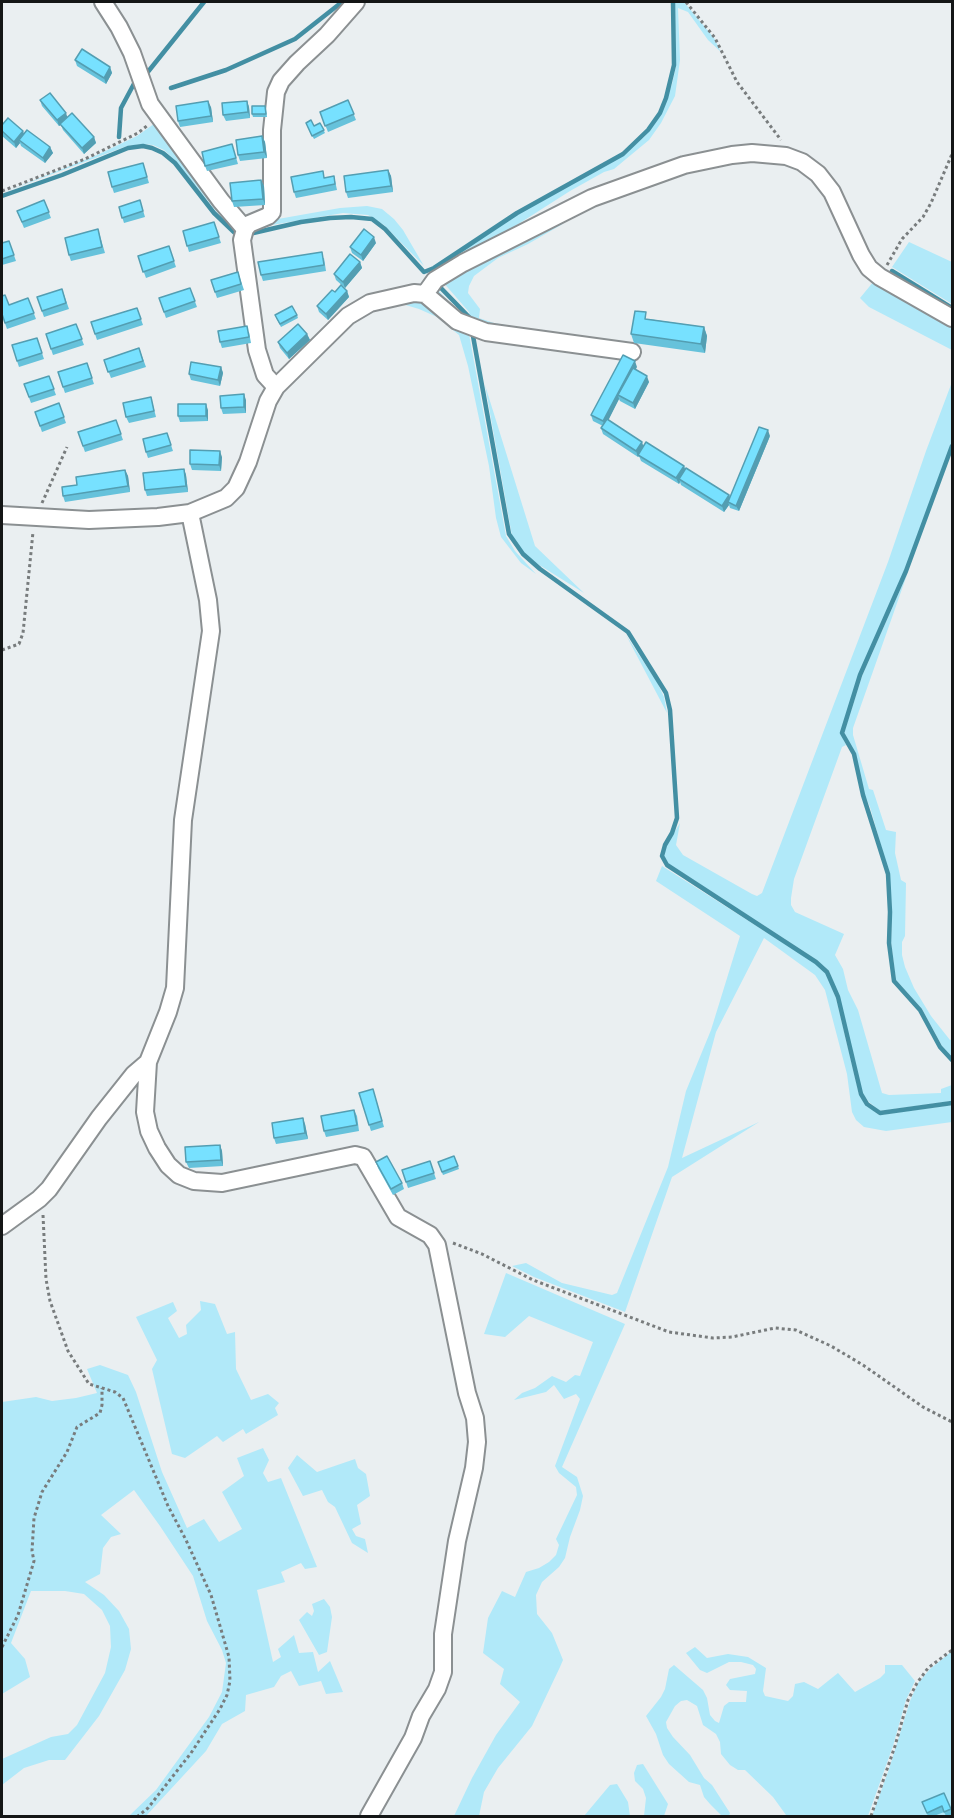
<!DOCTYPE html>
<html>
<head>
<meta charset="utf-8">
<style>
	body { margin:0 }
	#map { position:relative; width:954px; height:1818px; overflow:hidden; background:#eaeff1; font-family:Karla,sans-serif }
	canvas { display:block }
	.frame { position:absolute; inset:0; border:3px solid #141616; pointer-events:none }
</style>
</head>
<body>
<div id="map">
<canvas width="954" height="1818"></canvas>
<div class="frame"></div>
</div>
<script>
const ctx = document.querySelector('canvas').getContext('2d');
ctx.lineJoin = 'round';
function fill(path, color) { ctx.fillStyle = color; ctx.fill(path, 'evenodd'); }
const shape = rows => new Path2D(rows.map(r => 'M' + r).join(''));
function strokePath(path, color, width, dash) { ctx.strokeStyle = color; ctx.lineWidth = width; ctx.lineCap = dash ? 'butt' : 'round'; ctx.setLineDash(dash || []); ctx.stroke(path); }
fill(shape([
	[675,2,684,2,714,38,721,52,708,40,688,12,678,8,680,60,675,96,661,123,649,140,614,169,604,172,570,191,498,237,430,275,427,274,518,214,623,155,645,136,660,115,672,84,676,66],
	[158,121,239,233,216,211,177,162,164,150,153,145,143,144,127,146,2,193,97,155,137,136],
	[367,206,382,209,394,219,403,230,424,266,384,225,368,215,343,213,272,225,249,231,275,214,278,219,340,208],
	[588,206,561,225,528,244,498,258,474,276,469,286,468,293,480,309,479,318,494,323,546,332,545,336,471,323,432,291,434,286,458,311,470,317,469,312,442,281],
	[909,242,952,262,952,304,892,267],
	[874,281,952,323,952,350,869,307,860,298],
	[392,301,418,301,430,306,469,334,506,536,515,551,536,574,521,563,501,537,496,518,489,466,468,366,459,335,437,317,419,309],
	[952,382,952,443,905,571,859,675,841,733,846,745,842,747,794,879,791,898,791,905,795,912,844,934,835,955,843,969,848,990,858,1010,882,1093,889,1095,941,1093,941,1089,952,1085,952,1101,880,1111,869,1102,862,1093,839,997,829,971,817,960,669,864,664,856,666,846,680,823,676,845,683,855,752,894,757,896,762,893,888,562,926,451],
	[485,385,535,546,584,593,536,563,521,550,512,536],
	[908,572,853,728,853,735,869,789,873,790,886,830,896,832,895,853,901,880,906,883,905,936,902,942,902,955,905,967,914,988,931,1016,950,1040,952,1039,952,1058,942,1046,922,1009,896,980,891,942,892,912,889,874,870,807,864,794,855,753,844,733,862,676],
	[626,635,657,682,664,697,667,713],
	[662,866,815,963,826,973,836,998,859,1094,866,1105,879,1115,952,1105,952,1122,886,1131,864,1127,856,1120,852,1112,847,1074,825,990,815,975,764,938,716,1032,682,1158,759,1122,672,1177,625,1312,534,1277,512,1266,526,1263,562,1283,612,1295,617,1293,668,1167,686,1091,711,1030,740,936,656,881],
	[506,1273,625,1324,562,1467,577,1477,583,1496,580,1510,570,1537,565,1558,559,1567,542,1582,536,1595,537,1614,552,1633,563,1660,560,1667,532,1726,498,1768,484,1792,479,1816,454,1816,472,1778,496,1735,520,1702,500,1684,504,1669,483,1653,488,1618,502,1591,515,1597,526,1572,539,1568,549,1562,556,1555,559,1545,556,1539,577,1495,576,1487,559,1473,555,1466,580,1399,576,1394,564,1399,554,1385,546,1392,514,1400,522,1393,535,1388,552,1376,566,1382,575,1375,580,1376,593,1342,529,1316,505,1337,484,1334],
	[200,1301,215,1304,227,1334,235,1332,236,1369,251,1400,268,1394,279,1403,275,1408,278,1415,246,1434,243,1429,223,1442,217,1436,185,1458,172,1454,152,1369,157,1360,136,1317,173,1302,177,1311,168,1318,179,1338,187,1334,186,1325,201,1310],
	[100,1365,128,1375,136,1392,162,1472,187,1528,204,1519,219,1542,242,1529,222,1492,244,1476,237,1458,263,1448,269,1460,263,1473,268,1482,281,1478,317,1567,305,1569,301,1563,281,1572,285,1582,257,1590,273,1662,281,1657,278,1649,294,1635,299,1653,313,1652,318,1672,330,1661,343,1692,326,1694,321,1681,299,1686,291,1671,281,1676,274,1687,246,1695,245,1711,222,1724,206,1751,146,1816,129,1816,156,1790,209,1717,222,1692,226,1663,222,1650,207,1621,193,1576,160,1526,134,1490,101,1515,121,1534,111,1537,103,1548,100,1574,85,1582,104,1595,119,1611,129,1629,131,1649,125,1670,99,1716,65,1760,49,1760,24,1768,2,1785,2,1759,51,1737,68,1734,77,1725,105,1673,111,1647,110,1626,102,1610,84,1594,65,1591,31,1591,11,1643,25,1659,30,1677,2,1694,2,1402,36,1397,52,1401,76,1398,97,1393,87,1369],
	[297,1455,317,1472,355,1459,358,1468,366,1474,370,1496,357,1505,361,1524,352,1529,356,1536,365,1539,368,1553,352,1543,335,1507,328,1502,322,1490,303,1496,288,1468],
	[324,1599,330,1607,332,1617,327,1652,319,1655,299,1620,307,1612,312,1616,314,1611,312,1604],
	[695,1647,707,1658,728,1654,748,1657,766,1668,763,1691,765,1696,788,1701,793,1696,795,1684,804,1682,818,1689,838,1673,855,1692,880,1678,885,1673,885,1665,902,1665,915,1681,906,1700,893,1746,868,1816,785,1816,786,1815,773,1797,745,1770,738,1770,730,1765,721,1754,720,1742,716,1734,703,1725,697,1706,687,1700,681,1701,675,1706,666,1722,667,1728,673,1737,690,1755,704,1778,712,1785,730,1813,729,1816,722,1816,710,1804,704,1797,700,1785,689,1782,669,1764,663,1755,656,1734,646,1716,661,1697,665,1689,669,1669,674,1665,703,1690,707,1698,710,1715,715,1721,719,1723,724,1706,729,1702,746,1702,747,1691,730,1690,726,1685,730,1679,755,1674,756,1669,753,1665,741,1662,729,1662,707,1673,700,1670,686,1653],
	[952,1651,952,1816,872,1816,889,1769,910,1701,918,1683,930,1669],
	[643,1764,668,1804,664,1816,644,1816,646,1798,643,1789,635,1781,634,1773,637,1765],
	[617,1784,628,1802,630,1816,584,1816,610,1785]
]), '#b1e9f9');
strokePath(shape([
	[147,73,204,2],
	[171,88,226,70,295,39,342,2],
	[119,137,121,108,136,80],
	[2,196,62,175,128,148,143,146,152,148,163,153,175,163,214,213,237,235],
	[249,234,301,222,330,218,351,217,372,219,385,229,424,272,434,268,517,213,623,154,648,130,660,113,666,98,674,65,673,2],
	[892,271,952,308],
	[438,285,469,317],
	[473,336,509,534,523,554,540,569,628,632,666,693,670,710,677,818,672,833,665,845,662,856,667,865,816,962,827,972,838,997,861,1094,867,1104,880,1113,952,1103],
	[952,446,906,571,860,675,842,733,854,754,863,795,888,874,890,912,889,943,894,981,920,1010,940,1047,952,1060]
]), '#438fa3', 4.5);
const minor = shape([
	[103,2,119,27,132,53,150,104,221,201,245,229],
	[425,294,435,280,463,263,592,198,684,165,732,155,752,153,786,156,802,162,818,174,832,192,861,255,869,268,880,277,952,318],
	[276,387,265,375,257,350,242,240,245,229,249,224,268,216,272,212,272,130,276,92,281,81,297,63,327,35,356,2],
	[2,515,89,520,158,517,190,513,226,498,236,488,248,462,268,401,276,387,348,316,370,303,414,293,425,294,457,321,486,332,632,352],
	[148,1062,145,1112,149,1131,157,1148,168,1165,179,1175,194,1181,222,1183,355,1155,363,1157,398,1217,430,1235,437,1245,467,1393,475,1418,477,1442,474,1468,457,1541,443,1634,443,1672,437,1689,421,1716,413,1738,369,1816],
	[2,1226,39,1199,49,1189,99,1118,134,1074,148,1062,168,1012,175,988,183,820,211,631,208,600,190,513]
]);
strokePath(minor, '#8b9092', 20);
strokePath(shape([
	[686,2,715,38,737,82,781,140],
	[2,191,85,159,138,133,148,125],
	[887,265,902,239,923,217,931,203,952,154],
	[42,503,67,447],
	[2,650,19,644,23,633,33,532],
	[43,1215,46,1279,50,1301,68,1351,89,1384,115,1392,123,1398,168,1506,186,1540,211,1595,229,1657,230,1681,227,1695,220,1709,191,1753,148,1808,138,1816],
	[453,1243,482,1254,533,1280,669,1332,713,1338,732,1337,775,1328,796,1330,831,1346,863,1365,923,1407,952,1422],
	[2,1647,18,1615,34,1561,32,1551,34,1518,42,1492,67,1452,77,1427,100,1413,102,1405,102,1388],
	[871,1816,895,1746,908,1700,917,1683,928,1668,952,1650]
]), '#787c7d', 3, [3, 3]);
strokePath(minor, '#fff', 16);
fill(shape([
	[75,60,110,67,112,73,106,84,77,66],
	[40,100,68,117,94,137,96,143,84,154,63,130,61,125,59,126,42,106],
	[348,100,356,120,328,132,320,112],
	[247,101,249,107,250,118,226,121,223,115],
	[211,107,213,122,180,127,178,121],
	[266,109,267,117,253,117,252,114],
	[320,123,325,133,314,139,307,126,314,126],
	[2,125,24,133,50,147,53,153,45,163,21,146,20,143,16,148,2,136],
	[262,136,265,142,267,158,240,161,238,155],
	[232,144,238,164,207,171,205,166],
	[143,163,149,183,114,193,112,187],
	[388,170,391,176,393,192,348,198,346,192],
	[334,176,337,190,296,198,294,192,325,178],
	[261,180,264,186,265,205,234,207,232,201],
	[44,200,51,218,24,228,17,211],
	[140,200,145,217,124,223,119,207],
	[214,222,221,243,189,252,183,231],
	[98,229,105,253,71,261,69,255],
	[9,241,16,261,2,265,2,243],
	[376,243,363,261,352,253,350,247],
	[169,246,176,267,146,278,138,256],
	[324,258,326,271,263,281,261,275],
	[360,262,362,268,345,288,336,280,334,274],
	[238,272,244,290,217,298,211,280],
	[190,288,197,307,166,318,159,298],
	[62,289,69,309,44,317,37,297],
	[347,291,349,297,328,320,319,312,317,306,335,292],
	[28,298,36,319,7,329,2,315,9,305],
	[137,308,143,325,97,340,91,322],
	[297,315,298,318,281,327,276,318],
	[649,319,704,327,707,336,705,353,634,343,631,334],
	[76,324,84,345,53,355,46,334],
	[249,332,251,343,222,348,220,342],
	[307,334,310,340,289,359,280,348,278,342],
	[37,338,44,359,19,367,17,361],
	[139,348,146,367,111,378,104,360],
	[87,363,94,384,65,393,58,372],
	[221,367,223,373,220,386,191,380,189,374],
	[637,367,635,370,649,382,635,409,620,401,619,399,608,420,643,447,684,466,685,469,729,495,730,497,770,436,739,511,730,508,729,505,724,512,681,485,680,482,679,484,641,461,639,456,638,457,603,434,601,428,603,426,593,421,591,415],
	[49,376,56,395,31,403,24,384],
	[151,397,156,417,129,423,126,417],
	[246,400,246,413,223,414,221,408],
	[59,403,66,423,42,432,35,412],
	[208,410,208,421,180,422,178,416],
	[116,420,123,440,85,452,78,432],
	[167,433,173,451,148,458,146,452],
	[222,457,221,471,192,470,190,464],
	[184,469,186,475,188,492,147,496,145,490],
	[125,470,128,476,130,492,65,502,63,496,77,485],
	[373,1089,384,1127,371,1131,359,1093],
	[354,1110,357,1116,359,1131,326,1137,324,1131],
	[305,1124,308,1139,276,1144,274,1138],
	[220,1145,222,1151,223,1166,189,1168,186,1162],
	[454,1156,459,1169,443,1175,438,1162],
	[430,1161,436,1179,408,1188,402,1170],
	[376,1162,402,1183,404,1189,393,1195,378,1168],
	[922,1802,951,1809,952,1815,946,1816,944,1812,934,1816,928,1816]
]), '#66c2db');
fill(shape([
	[110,67,112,73,106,84,104,78],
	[208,101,211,107,213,122,211,116],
	[247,101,249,107,250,118,248,112],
	[66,113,68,119,59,126,57,120],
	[23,131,25,137,19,140,20,143,16,148,14,142],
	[262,136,265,142,267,158,264,152],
	[94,137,96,143,84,154,82,148],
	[50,147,53,153,45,163,43,158],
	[388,170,391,176,393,192,391,186],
	[261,180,264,186,265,205,263,199],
	[374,237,376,243,363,261,361,255],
	[360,262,362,268,345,288,343,282],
	[347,291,349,297,328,320,326,314],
	[704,327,707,336,705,353,701,344],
	[307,334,310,340,289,359,287,353],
	[635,361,637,367,621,397,618,395,619,399,605,427,603,421],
	[221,367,223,373,220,386,218,380],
	[647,376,649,382,635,409,633,403],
	[244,394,246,400,246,413,244,407],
	[206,404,208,410,208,421,206,416],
	[768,430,770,436,739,511,736,506],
	[642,442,644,448,638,457,636,451],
	[220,451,222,457,221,471,219,465],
	[684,466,686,472,679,479,680,482,679,484,676,478],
	[184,469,186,475,188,492,186,486],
	[125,470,128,476,130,492,128,486],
	[729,495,731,501,728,502,729,505,724,512,722,506],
	[303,1118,305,1124,308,1139,305,1133],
	[220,1145,222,1151,223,1166,221,1160]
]), '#539eb2');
const building = shape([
	[82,49,110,67,104,78,75,60,82,49],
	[50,93,66,113,57,120,40,100,50,93],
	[348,100,354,114,325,126,320,112,348,100],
	[208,101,211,116,178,121,176,106,208,101],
	[247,101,248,112,223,115,222,103,247,101],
	[252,106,265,106,266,114,252,114,252,106],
	[72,113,94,137,82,148,60,124,72,113],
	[8,118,23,131,14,142,2,131,2,125,8,118],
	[311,120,314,126,320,123,324,130,312,136,306,123,311,120],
	[27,130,50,147,43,158,19,140,27,130],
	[262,136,264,152,238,155,236,140,262,136],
	[232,144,236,158,205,166,202,152,232,144],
	[143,163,147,177,112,187,108,172,143,163],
	[388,170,391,186,346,192,344,176,388,170],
	[323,171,324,178,334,176,335,184,294,192,291,177,323,171],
	[261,180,263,199,232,201,230,183,261,180],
	[44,200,49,212,22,222,17,211,44,200],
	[140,200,143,211,122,218,119,207,140,200],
	[214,222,219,237,187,246,183,231,214,222],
	[98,229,102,247,69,255,65,238,98,229],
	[364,229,374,237,361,255,350,247,364,229],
	[9,241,14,255,2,259,2,243,9,241],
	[169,246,174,261,143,272,138,256,169,246],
	[322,252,324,265,261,275,258,262,322,252],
	[350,254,360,262,343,282,334,274,350,254],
	[238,272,241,284,215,292,211,280,238,272],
	[341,285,347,291,326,314,317,306,332,290,335,292,341,285],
	[190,288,195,301,164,312,159,298,190,288],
	[62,289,66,303,42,311,37,297,62,289],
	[5,295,9,305,28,298,34,313,5,323,2,314,2,296,5,295],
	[292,306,297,315,280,324,275,315,292,306],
	[137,308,141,319,95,334,91,322,137,308],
	[635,311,646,312,645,319,704,327,701,344,631,334,635,311],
	[76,324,82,339,51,349,46,334,76,324],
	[298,324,307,334,287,353,278,342,298,324],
	[247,326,249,337,220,342,218,331,247,326],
	[37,338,42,353,17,361,12,345,37,338],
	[139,348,143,361,108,372,104,360,139,348],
	[623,355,635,361,603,421,591,415,623,355],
	[191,362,221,367,218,380,189,374,191,362],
	[87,363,92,378,63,387,58,372,87,363],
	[633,368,647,376,633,403,618,395,633,368],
	[49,376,54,389,29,397,24,384,49,376],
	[244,394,244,407,221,408,220,396,244,394],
	[151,397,154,411,126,417,123,403,151,397],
	[59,403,64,417,40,426,35,412,59,403],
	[178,404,206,404,206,416,178,416,178,404],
	[607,419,642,442,636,451,601,428,607,419],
	[116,420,121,434,83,446,78,432,116,420],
	[759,427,768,430,736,506,728,502,759,427],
	[167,433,171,445,146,452,143,439,167,433],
	[646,442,684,466,676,478,638,455,646,442],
	[190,450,220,451,219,465,190,464,190,450],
	[686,468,729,495,722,506,679,479,686,468],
	[184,469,186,486,145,490,143,473,184,469],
	[125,470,128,486,63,496,62,487,77,485,76,477,125,470],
	[373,1089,382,1121,369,1125,359,1093,373,1089],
	[354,1110,357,1125,324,1131,321,1116,354,1110],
	[303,1118,305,1133,274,1138,272,1123,303,1118],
	[220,1145,221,1160,186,1162,185,1147,220,1145],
	[387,1156,402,1183,391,1189,376,1162,387,1156],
	[454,1156,458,1166,442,1172,438,1162,454,1156],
	[430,1161,434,1173,406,1182,402,1170,430,1161],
	[944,1793,951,1809,944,1812,942,1806,927,1813,922,1802,944,1793]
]);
fill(building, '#77e1ff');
strokePath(building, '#539eb2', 1.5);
</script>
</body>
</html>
